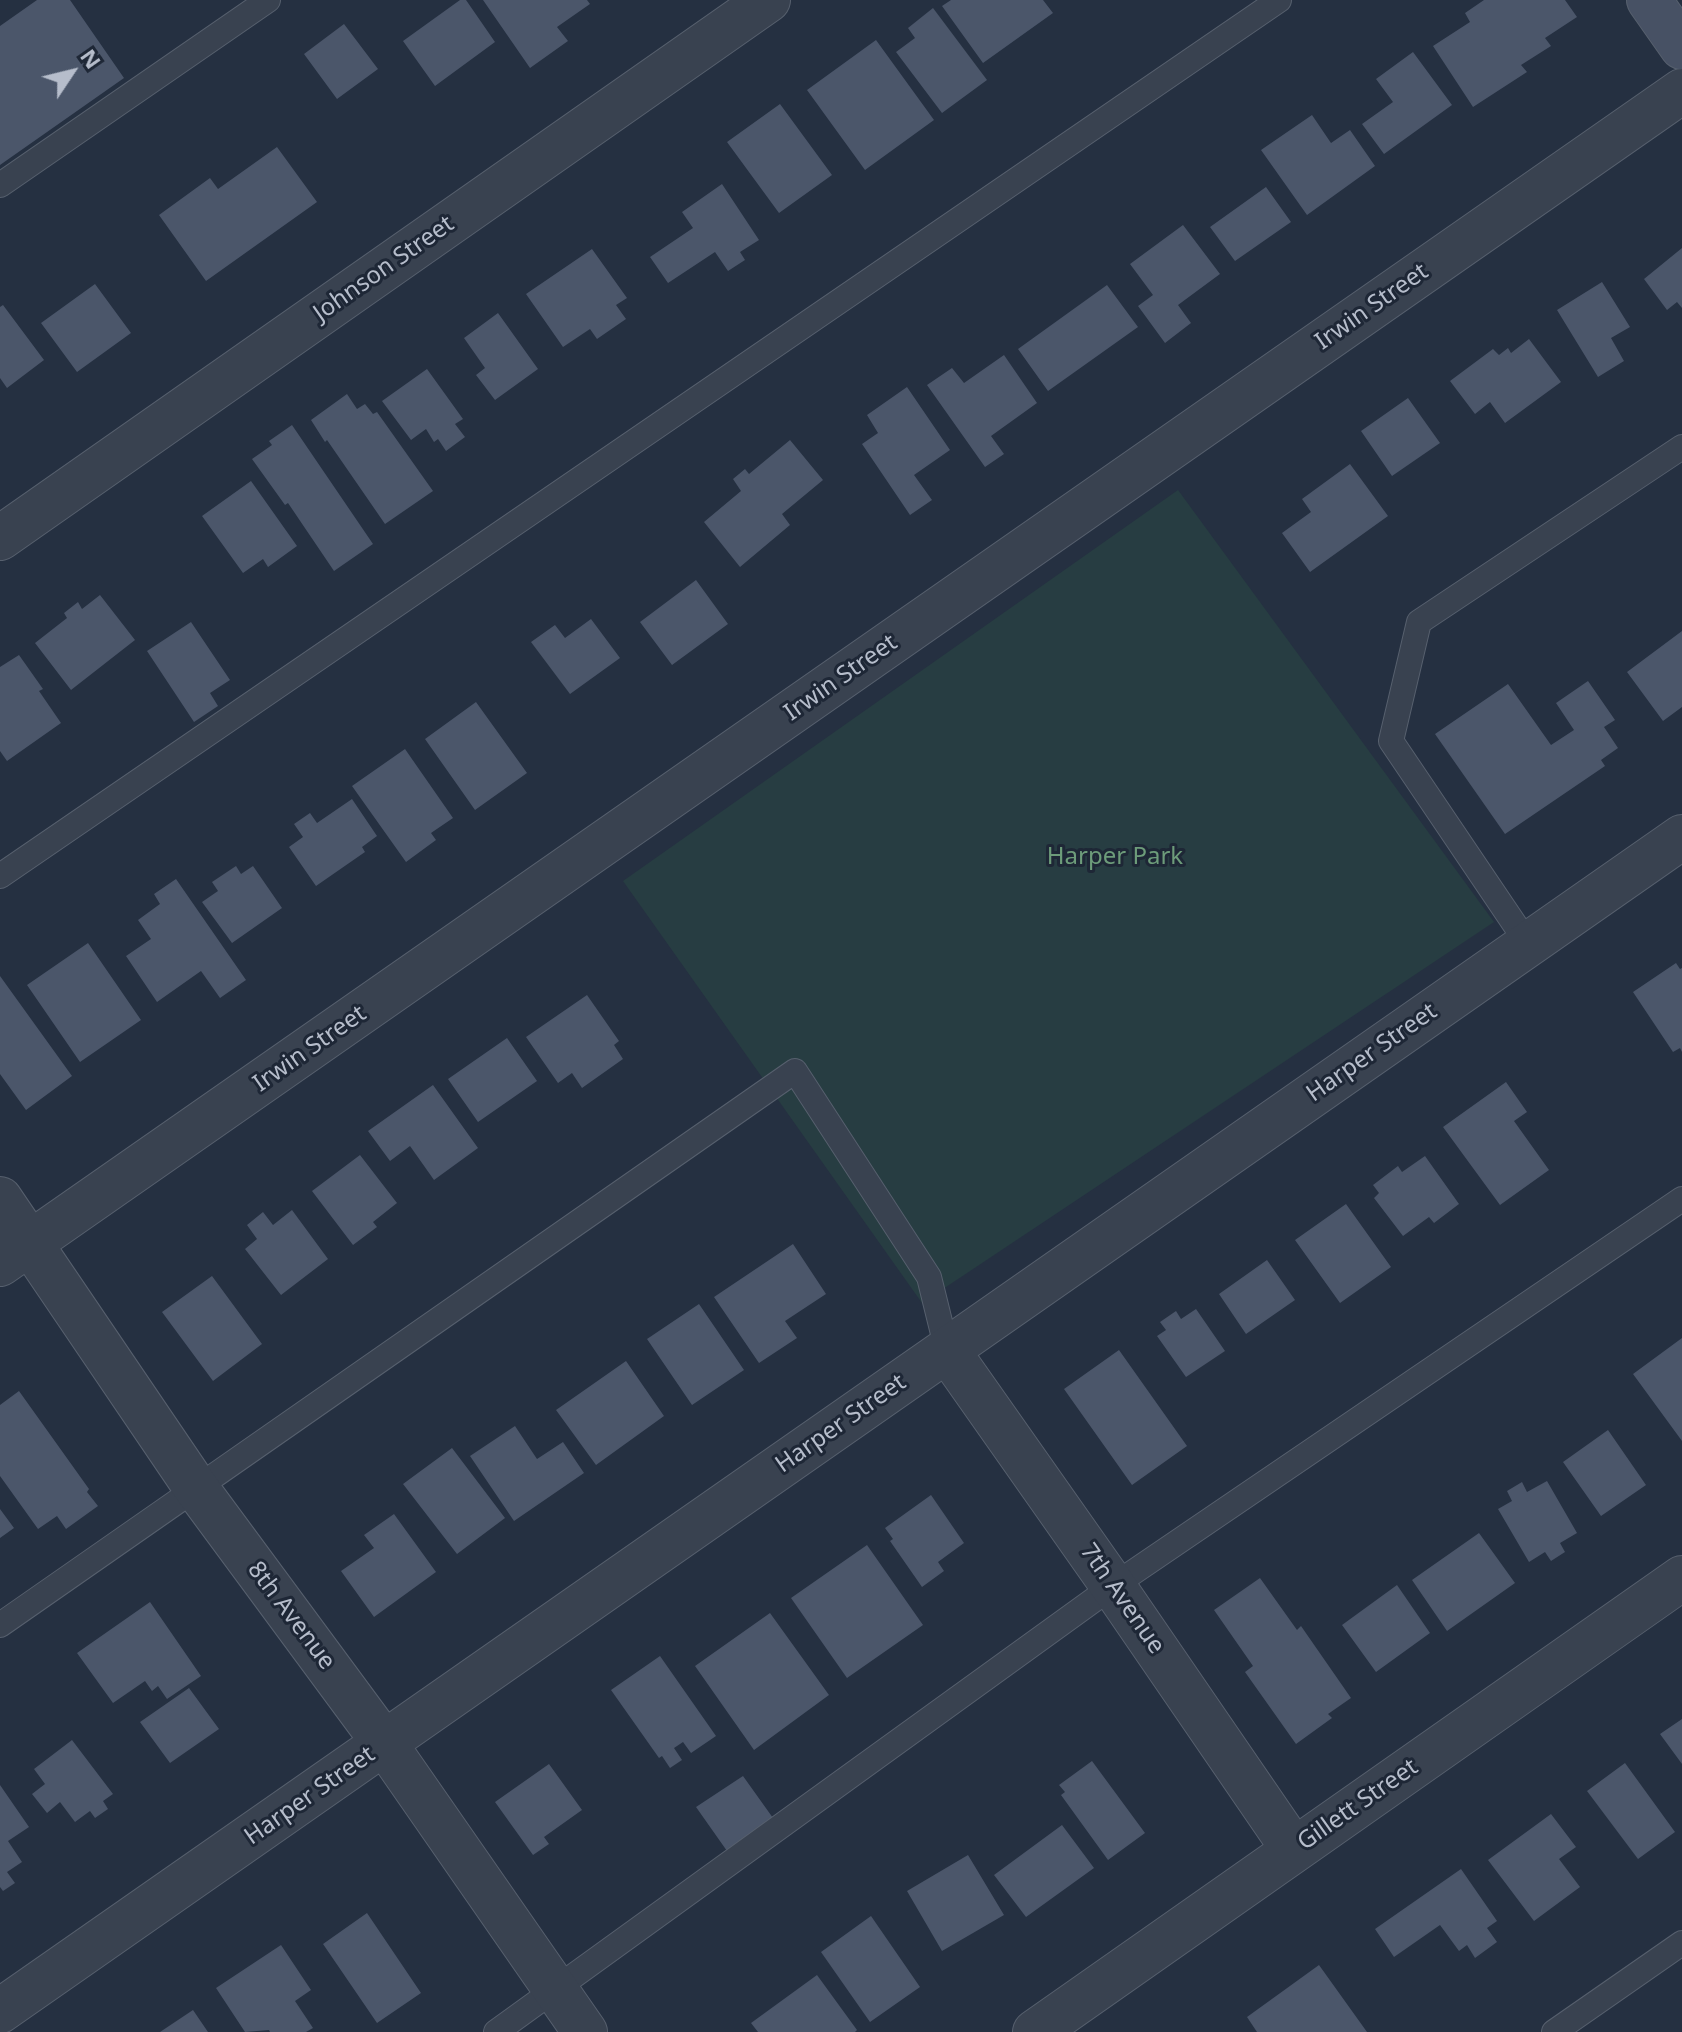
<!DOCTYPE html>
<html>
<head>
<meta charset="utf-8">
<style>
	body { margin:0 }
	#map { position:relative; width:1682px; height:2032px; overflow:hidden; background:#253041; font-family:"Noto Sans",sans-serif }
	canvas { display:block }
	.north { position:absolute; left:32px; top:32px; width:80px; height:80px; -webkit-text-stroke:6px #1e2736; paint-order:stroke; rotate:55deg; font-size:22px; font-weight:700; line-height:32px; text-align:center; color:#b6bdcb }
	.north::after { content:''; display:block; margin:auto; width:28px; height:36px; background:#b6bdcb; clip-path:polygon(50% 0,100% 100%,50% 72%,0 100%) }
</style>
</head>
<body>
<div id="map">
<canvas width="1682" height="2032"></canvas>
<div class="north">N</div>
</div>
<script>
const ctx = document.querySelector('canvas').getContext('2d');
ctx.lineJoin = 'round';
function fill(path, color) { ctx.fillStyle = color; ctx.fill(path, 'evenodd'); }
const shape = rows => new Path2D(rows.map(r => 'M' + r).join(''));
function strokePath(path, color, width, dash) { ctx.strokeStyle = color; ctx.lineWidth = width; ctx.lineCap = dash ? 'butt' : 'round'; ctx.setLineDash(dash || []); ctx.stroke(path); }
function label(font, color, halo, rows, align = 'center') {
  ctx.font = font + ' "Noto Sans",sans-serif'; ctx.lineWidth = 6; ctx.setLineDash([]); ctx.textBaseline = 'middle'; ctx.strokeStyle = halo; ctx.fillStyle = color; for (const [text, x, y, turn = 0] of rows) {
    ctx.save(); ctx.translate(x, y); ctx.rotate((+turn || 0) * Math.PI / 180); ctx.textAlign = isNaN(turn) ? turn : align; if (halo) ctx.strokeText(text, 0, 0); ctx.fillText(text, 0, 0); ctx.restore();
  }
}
fill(shape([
	[1178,490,1494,922,922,1303,623,881]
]), '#273d42');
fill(shape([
	[37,0,70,0,124,78,0,165,0,26],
	[460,0,466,0,495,42,435,86,403,41],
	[483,0,587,0,590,4,557,27,568,41,530,68],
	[951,0,1043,0,1053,13,983,63,942,6],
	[1484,0,1565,0,1577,17,1545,38,1551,46,1521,65,1527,72,1473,107,1433,46,1470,22,1465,13],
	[933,8,987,80,942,113,896,52,915,38,908,28],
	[344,24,378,69,337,99,304,54],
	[876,40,934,120,865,170,807,90],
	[1413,52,1452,105,1384,154,1362,124,1393,102,1376,79],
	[780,104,832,175,779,213,727,142],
	[1312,115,1331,143,1350,130,1375,166,1307,215,1261,150],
	[277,147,317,202,206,281,159,215,210,178,218,189],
	[722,184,759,240,740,252,745,260,728,271,715,252,668,283,650,257,693,228,682,212],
	[1266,187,1291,222,1235,261,1210,227],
	[1183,225,1220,274,1178,305,1191,323,1165,343,1138,306,1153,295,1130,264],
	[1682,248,1682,308,1677,302,1667,310,1644,279],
	[592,249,627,298,616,305,626,319,597,339,590,329,563,347,526,294],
	[1602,282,1630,327,1611,338,1624,361,1598,377,1557,310],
	[95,284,131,333,77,372,41,323],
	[1107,285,1138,327,1048,391,1018,349],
	[3,305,44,360,7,388,0,378,0,307],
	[498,313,538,369,495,400,476,375,485,368,464,338],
	[1529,339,1561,382,1505,423,1490,402,1475,414,1450,381,1493,349,1499,355,1508,348,1511,353],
	[1004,355,1037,403,991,436,1004,454,985,467,927,385,952,368,964,383],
	[427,369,463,419,455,424,465,437,446,451,438,439,434,442,426,429,411,440,382,401],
	[907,387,950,450,914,475,932,500,910,515,862,444,878,433,867,415],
	[347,394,357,409,365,404,373,414,377,412,433,491,385,524,327,440,325,442,311,420],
	[1408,398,1440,443,1392,476,1361,431],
	[292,425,373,544,334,571,288,503,285,505,252,459,272,445,269,441],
	[790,440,823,480,782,514,790,525,740,567,704,522,741,491,733,479,745,469,749,474],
	[1350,464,1388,516,1310,572,1282,533,1311,512,1302,499],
	[251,481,297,546,268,567,263,559,243,573,202,516],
	[696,580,728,624,672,665,640,622],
	[100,595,135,640,71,690,35,643,67,618,64,613,78,602,82,609],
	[591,619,620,658,570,694,531,642,555,625,565,638],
	[191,622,230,680,210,693,218,706,194,722,147,651],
	[1682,631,1682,707,1663,721,1627,672],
	[19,655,43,689,39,691,61,723,7,761,0,751,0,667],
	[1588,681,1615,720,1604,727,1618,748,1601,760,1605,766,1505,834,1435,734,1508,684,1551,745,1574,730,1556,703],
	[476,702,527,773,475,810,425,739],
	[405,749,453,818,431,833,436,840,406,862,352,786],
	[352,799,377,836,362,847,365,852,316,886,289,847,303,837,294,824,310,813,317,823],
	[236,866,241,874,253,866,282,908,232,943,202,902,218,891,212,882],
	[176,879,246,980,220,998,201,971,157,1002,126,956,151,939,138,920,160,904,154,894],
	[88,943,141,1020,80,1062,27,985],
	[1676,963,1680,969,1682,968,1682,1052,1680,1048,1673,1052,1633,992],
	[0,976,72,1076,26,1110,0,1074],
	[587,995,619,1041,614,1045,623,1059,582,1088,572,1073,558,1083,526,1037],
	[507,1038,537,1081,478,1122,448,1079],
	[1506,1082,1527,1112,1514,1121,1549,1170,1500,1205,1443,1127],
	[433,1085,478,1148,434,1180,410,1146,390,1161,368,1131],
	[360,1155,397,1203,373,1222,377,1227,353,1245,312,1191],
	[1425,1156,1459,1204,1434,1223,1429,1217,1403,1236,1374,1198,1379,1193,1373,1185,1398,1166,1402,1172],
	[1346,1204,1391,1267,1340,1303,1295,1240],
	[292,1210,328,1259,281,1295,245,1249,257,1239,247,1225,263,1212,273,1225],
	[793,1244,826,1294,785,1321,797,1338,759,1363,714,1297],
	[1267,1260,1295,1300,1246,1334,1219,1294],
	[212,1276,262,1344,213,1381,162,1312],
	[699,1304,744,1370,692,1405,647,1339],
	[1196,1309,1225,1351,1186,1377,1157,1336,1166,1330,1160,1322,1176,1311,1181,1319],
	[1682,1338,1682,1441,1633,1374],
	[1119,1350,1187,1446,1132,1485,1064,1389],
	[626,1361,664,1416,596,1465,556,1410],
	[19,1391,89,1489,87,1492,98,1506,66,1529,57,1516,38,1529,0,1476,0,1405],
	[515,1426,537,1459,563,1442,584,1473,514,1521,470,1456],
	[1608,1430,1646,1485,1601,1516,1563,1462],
	[452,1448,505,1518,457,1554,403,1484],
	[1547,1481,1577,1533,1560,1543,1565,1552,1551,1561,1545,1552,1529,1562,1498,1509,1512,1501,1507,1491,1522,1482,1527,1492],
	[931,1495,964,1543,938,1562,944,1571,922,1587,890,1541,893,1539,885,1528],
	[0,1509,14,1528,0,1538],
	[394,1514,436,1572,374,1617,341,1571,374,1548,364,1535],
	[1479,1533,1515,1583,1447,1631,1412,1580],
	[867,1545,923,1625,847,1678,791,1598],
	[1260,1578,1297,1630,1301,1626,1351,1698,1328,1714,1332,1718,1296,1744,1245,1672,1253,1666,1214,1610],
	[1397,1585,1430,1633,1376,1672,1342,1625],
	[150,1602,201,1676,167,1699,158,1686,152,1691,145,1681,113,1703,77,1653],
	[770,1613,829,1695,754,1750,695,1666],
	[660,1656,716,1736,691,1753,683,1742,674,1748,682,1760,670,1768,662,1756,659,1758,611,1690],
	[189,1688,219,1729,170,1763,140,1722],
	[1682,1719,1682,1764,1660,1734],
	[72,1740,113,1794,103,1801,108,1809,95,1818,90,1811,75,1822,60,1802,47,1813,32,1794,45,1784,34,1769],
	[1092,1761,1145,1833,1108,1860,1061,1795,1065,1792,1059,1785],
	[1625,1763,1675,1832,1638,1859,1587,1791],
	[549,1764,582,1810,544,1837,549,1844,533,1855,495,1802],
	[743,1776,773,1818,727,1851,696,1807],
	[0,1785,29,1827,8,1841,22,1862,7,1872,15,1883,3,1891,0,1887],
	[1551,1814,1576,1847,1559,1859,1580,1887,1534,1921,1488,1860],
	[1062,1825,1094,1868,1026,1917,994,1875],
	[968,1855,1004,1915,942,1951,907,1891],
	[1461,1869,1497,1921,1487,1928,1497,1942,1475,1958,1467,1945,1459,1951,1440,1925,1394,1957,1375,1929],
	[367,1913,421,1993,377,2023,323,1944],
	[871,1916,920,1987,870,2022,821,1952],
	[281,1945,311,1990,295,2001,313,2028,306,2032,270,2032,269,2030,245,2032,216,1988],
	[1319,1965,1367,2032,1257,2032,1247,2017],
	[817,1975,857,2030,855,2032,758,2032,751,2023],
	[193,2010,208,2032,160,2032]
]), '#4b566a');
const lane = shape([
	[0,185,268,0],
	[0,876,1279,0],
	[1528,944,1391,741,1419,622,1682,447],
	[0,1625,795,1071,929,1277,947,1350],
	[496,2032,1113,1586,1682,1199],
	[1554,2032,1682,1943]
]);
const street = shape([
	[0,538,768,0],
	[0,1199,196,1488,385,1744,585,2032],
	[0,1264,1682,91],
	[947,1350,1113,1586,1294,1850],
	[0,2011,1682,837],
	[1035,2032,1682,1578]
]);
const secondary = shape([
	[1649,0,1682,47]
]);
strokePath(lane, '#57606e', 26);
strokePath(street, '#57606e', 46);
strokePath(secondary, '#57606e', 46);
strokePath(lane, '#394250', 24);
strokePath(street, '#394250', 44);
strokePath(secondary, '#475164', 44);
label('24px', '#b6bdcb', '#1e2736', [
	["Johnson Street",384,269,-35],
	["Irwin Street",1372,307,-35],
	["Irwin Street",841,678,-35],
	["Irwin Street",310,1049,-35],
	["Harper Street",1372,1053,-35],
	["Harper Street",841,1424,-35],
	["7th Avenue",1122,1599,55],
	["8th Avenue",291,1616,53],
	["Harper Street",310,1796,-35],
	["Gillett Street",1358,1805,-35]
]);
label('24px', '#6d9c7a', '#1e2736', [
	["Harper Park",1115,857]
]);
</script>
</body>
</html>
